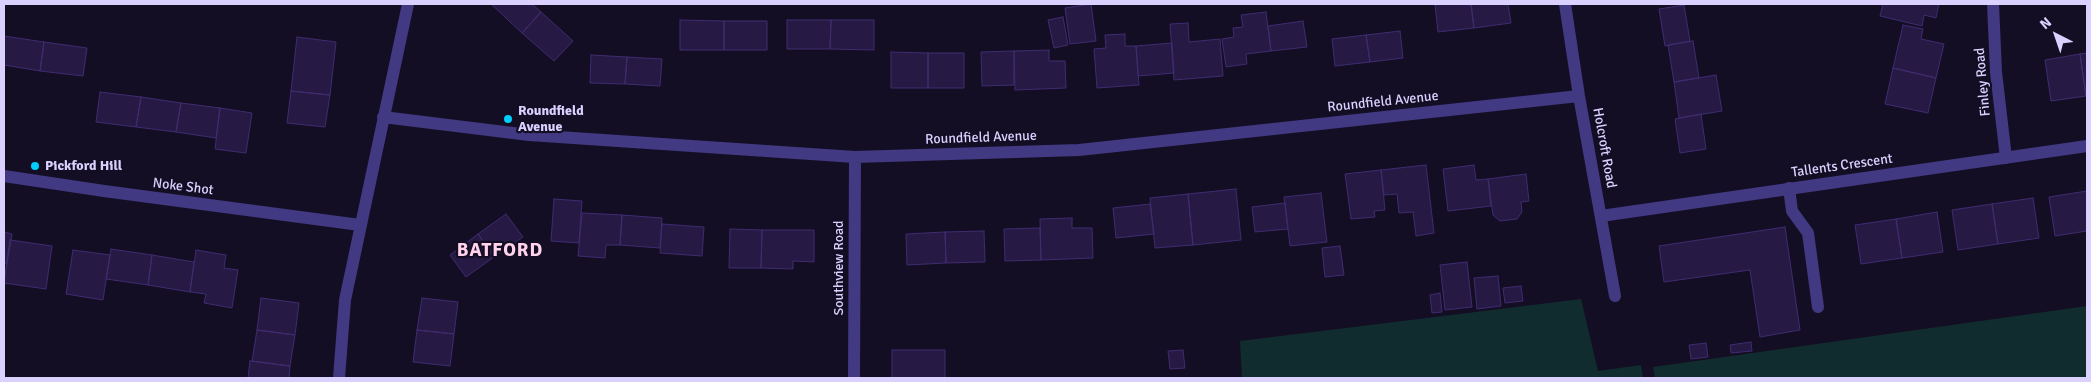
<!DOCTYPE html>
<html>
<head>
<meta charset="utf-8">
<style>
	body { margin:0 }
	#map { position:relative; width:2091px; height:382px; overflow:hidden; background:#140e24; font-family:Signika,sans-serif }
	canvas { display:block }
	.frame { position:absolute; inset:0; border:5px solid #dad1ff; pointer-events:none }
	.north { position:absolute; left:2031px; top:10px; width:50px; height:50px; -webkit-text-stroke:4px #140e24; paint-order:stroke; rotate:319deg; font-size:14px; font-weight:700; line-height:20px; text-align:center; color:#dad1ff }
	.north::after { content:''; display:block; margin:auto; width:18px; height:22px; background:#dad1ff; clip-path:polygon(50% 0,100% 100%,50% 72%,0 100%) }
</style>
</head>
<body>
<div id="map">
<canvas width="2091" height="382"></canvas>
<div class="frame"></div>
<div class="north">N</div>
</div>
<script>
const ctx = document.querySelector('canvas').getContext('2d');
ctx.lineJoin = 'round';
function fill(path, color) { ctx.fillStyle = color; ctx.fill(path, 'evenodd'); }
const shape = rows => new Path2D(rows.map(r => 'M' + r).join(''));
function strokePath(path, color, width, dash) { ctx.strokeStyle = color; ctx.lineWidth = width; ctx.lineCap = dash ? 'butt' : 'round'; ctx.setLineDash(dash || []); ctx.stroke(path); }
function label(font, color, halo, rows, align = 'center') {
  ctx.font = font + ' Signika,sans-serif'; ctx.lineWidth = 4.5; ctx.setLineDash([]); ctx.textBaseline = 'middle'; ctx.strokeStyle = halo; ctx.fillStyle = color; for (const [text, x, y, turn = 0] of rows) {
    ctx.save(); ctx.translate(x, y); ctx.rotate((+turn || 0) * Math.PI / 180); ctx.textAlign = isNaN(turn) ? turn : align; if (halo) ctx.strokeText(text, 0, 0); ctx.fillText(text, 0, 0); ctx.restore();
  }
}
fill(shape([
	[1581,299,1598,371,1641,365,1643,378,1242,378,1240,341],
	[2087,306,2087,378,1655,378,1653,367]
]), '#112c2e');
const building = shape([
	[491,4,532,4,541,12,522,33,491,4],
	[1091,4,1096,41,1070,44,1065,8,1091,4],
	[1443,4,1471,4,1474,28,1438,32,1435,5,1443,4],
	[1471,4,1508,4,1511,23,1474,28,1471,4],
	[1883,4,1939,4,1936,18,1924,15,1922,26,1880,16,1883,4],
	[1684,5,1690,41,1665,46,1659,9,1684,5],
	[541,12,573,41,554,61,522,33,541,12],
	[1266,12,1271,51,1246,54,1247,64,1226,67,1222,39,1234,37,1233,28,1243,27,1241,15,1266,12],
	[1063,17,1068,45,1054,48,1048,20,1063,17],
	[680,20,724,21,724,50,680,50,680,20],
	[787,20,831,20,830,49,787,49,787,20],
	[831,20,874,20,874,50,830,49,831,20],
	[724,21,767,21,767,50,724,50,724,21],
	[1303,21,1307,47,1271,51,1268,26,1303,21],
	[1188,23,1189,42,1220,39,1223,76,1174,80,1170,24,1188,23],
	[1903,25,1923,29,1921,39,1944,44,1936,78,1893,68,1903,25],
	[1400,31,1403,58,1370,62,1366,35,1400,31],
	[1125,34,1125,46,1136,46,1139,85,1097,88,1094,49,1106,48,1105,35,1125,34],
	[1366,35,1370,62,1335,66,1332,39,1366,35],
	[4,36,44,42,40,71,4,65,4,36],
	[297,37,336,42,330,95,291,91,297,37],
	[1693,41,1699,78,1674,82,1668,45,1693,41],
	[44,42,87,48,83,76,40,71,44,42],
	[1172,43,1174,73,1138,76,1136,46,1172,43],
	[1049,50,1049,61,1065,61,1066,88,1015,90,1014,51,1049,50],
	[1014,51,1014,85,982,86,981,52,1014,51],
	[891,52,928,53,928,88,891,88,891,52],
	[928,53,964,53,964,88,928,88,928,53],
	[2087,53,2087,95,2086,96,2080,54,2087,53],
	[2080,54,2086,96,2051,101,2045,60,2080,54],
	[591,55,627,57,625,84,590,83,591,55],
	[627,57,662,59,660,86,625,84,627,57],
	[1893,68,1936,78,1928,113,1885,104,1893,68],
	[1716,75,1722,111,1679,118,1674,82,1716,75],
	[291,91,330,95,325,127,287,123,291,91],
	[100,92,141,97,136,127,96,122,100,92],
	[141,97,181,103,176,132,136,127,141,97],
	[181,103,220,108,216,138,176,132,181,103],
	[220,108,252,113,246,153,215,149,220,108],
	[1701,114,1706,149,1680,153,1675,119,1701,114],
	[1426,165,1434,233,1416,236,1413,212,1399,213,1397,194,1384,195,1381,170,1426,165],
	[1474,165,1476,180,1488,179,1491,206,1448,211,1443,169,1474,165],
	[1381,170,1385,210,1374,211,1375,217,1351,219,1345,174,1381,170],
	[1526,174,1529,201,1521,202,1522,212,1517,219,1500,221,1493,215,1488,179,1526,174],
	[1236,189,1241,240,1193,245,1188,194,1236,189],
	[2087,191,2087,231,2055,236,2049,197,2087,191],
	[1321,193,1327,242,1290,246,1284,197,1321,193],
	[1188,194,1193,245,1155,248,1150,198,1188,194],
	[2033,198,2039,238,1998,244,1992,204,2033,198],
	[554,199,582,201,579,243,551,241,554,199],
	[1285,203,1288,229,1255,232,1252,207,1285,203],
	[1150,204,1154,234,1116,238,1113,208,1150,204],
	[1992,204,1998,244,1958,250,1952,210,1992,204],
	[1937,212,1943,252,1902,258,1896,219,1937,212],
	[582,213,622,215,620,245,606,245,605,258,578,256,582,213],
	[506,214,523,237,494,257,478,234,506,214],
	[622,215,662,218,660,248,620,245,622,215],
	[1072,218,1072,228,1092,228,1093,258,1041,260,1040,219,1072,218],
	[1896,219,1902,258,1861,264,1855,225,1896,219],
	[662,224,704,227,702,256,660,253,662,224],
	[1785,227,1800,330,1760,337,1750,270,1664,282,1659,246,1785,227],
	[1040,228,1041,260,1005,261,1004,229,1040,228],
	[730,229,762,230,761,268,729,268,730,229],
	[762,230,814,230,814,262,793,261,793,269,761,268,762,230],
	[984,231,985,262,946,263,945,232,984,231],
	[4,232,12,234,7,263,4,263,4,232],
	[945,232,946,263,907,265,906,234,945,232],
	[478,234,494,257,466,277,450,255,478,234],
	[10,240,52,246,46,289,4,283,10,240],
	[1340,246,1344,275,1325,277,1322,248,1340,246],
	[111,249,152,255,148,285,106,279,111,249],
	[73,250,110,255,103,300,66,294,73,250],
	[196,250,226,255,224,268,238,270,232,308,204,303,206,294,190,292,196,250],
	[152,255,194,262,190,292,148,285,152,255],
	[1467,262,1472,307,1445,310,1440,265,1467,262],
	[1498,276,1501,306,1477,309,1474,278,1498,276],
	[1521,286,1523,301,1505,303,1503,288,1521,286],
	[1440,293,1442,312,1432,313,1430,295,1440,293],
	[261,298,299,303,295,335,257,330,261,298],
	[422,298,458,302,454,334,417,330,422,298],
	[257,330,295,335,290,366,252,361,257,330],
	[417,330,454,334,450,366,413,362,417,330],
	[1751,342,1752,351,1731,353,1730,345,1751,342],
	[1706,343,1708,357,1691,359,1689,345,1706,343],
	[892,350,945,350,945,378,892,378,892,350],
	[1183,350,1185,368,1170,369,1168,351,1183,350],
	[250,361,290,366,289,378,248,378,250,361]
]);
fill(building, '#261a45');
strokePath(building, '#3f2c70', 1);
strokePath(shape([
	[1789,188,1792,211,1808,233,1818,307]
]), '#423983', 12);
strokePath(shape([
	[1565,4,1579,96,1615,296],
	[1993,4,1996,72,2006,158],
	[383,117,529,135,855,157,1079,150,1579,96],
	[4,176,104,191,360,225],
	[1601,216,2087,146],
	[339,378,345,300,408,4],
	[854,378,855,157]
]), '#423983', 12);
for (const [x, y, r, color] of [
	[508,119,5,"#01cdfb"],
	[35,166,5,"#01cdfb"]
]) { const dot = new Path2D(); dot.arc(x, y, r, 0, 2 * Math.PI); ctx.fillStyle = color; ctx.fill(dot); strokePath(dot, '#140e24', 2); }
label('14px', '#dad1ff', '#140e24', [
	["Finley Road",1983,82,-95],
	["Roundfield Avenue",1383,102,-6],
	["Roundfield Avenue",981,138,-2],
	["Holcroft Road",1604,148,80],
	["Tallents Crescent",1842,166,-8],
	["Noke Shot",183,187,7],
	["Southview Road",839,268,-90]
]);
label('bold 14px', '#dad1ff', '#140e24', [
	["Roundfield",518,111],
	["Avenue",518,127],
	["Pickford Hill",45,166]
], 'left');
ctx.letterSpacing = '1px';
label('bold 19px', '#ffd3eb', '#140e24', [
	["BATFORD",500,251]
]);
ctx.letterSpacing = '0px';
</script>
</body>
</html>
